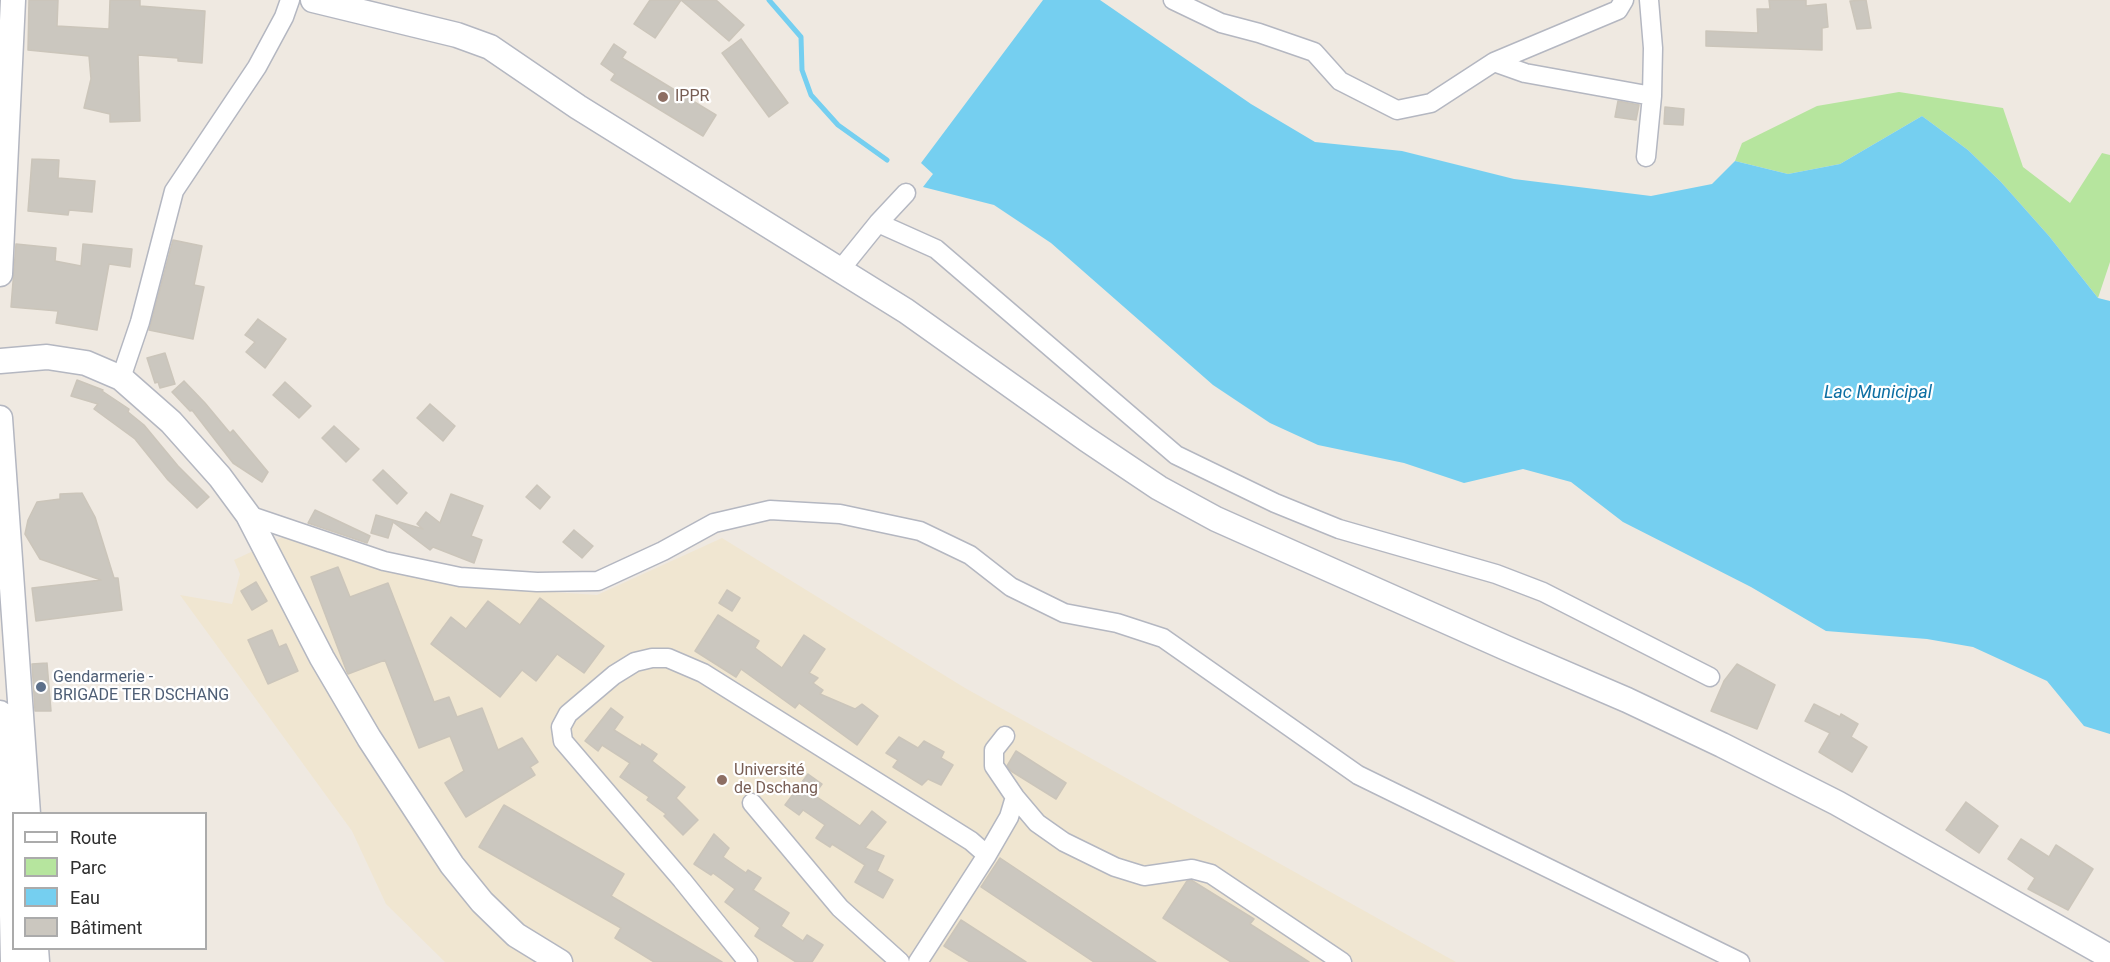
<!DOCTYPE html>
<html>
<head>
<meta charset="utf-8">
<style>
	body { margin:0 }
	#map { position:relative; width:2110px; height:962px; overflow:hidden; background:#efe9e1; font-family:Roboto,sans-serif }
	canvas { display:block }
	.legend { position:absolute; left:12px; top:812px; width:195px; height:138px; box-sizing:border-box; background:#fff; border:2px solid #ababab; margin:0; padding:8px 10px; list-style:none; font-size:18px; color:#2e2e2e }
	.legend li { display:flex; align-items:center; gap:12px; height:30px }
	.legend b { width:30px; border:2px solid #ababab }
</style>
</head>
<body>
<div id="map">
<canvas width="2110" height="962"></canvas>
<ul class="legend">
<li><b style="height:8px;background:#fff"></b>Route</li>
<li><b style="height:16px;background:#b6e59e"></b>Parc</li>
<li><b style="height:16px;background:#75cff0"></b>Eau</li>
<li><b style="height:16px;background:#cbc7bf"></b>Bâtiment</li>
</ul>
</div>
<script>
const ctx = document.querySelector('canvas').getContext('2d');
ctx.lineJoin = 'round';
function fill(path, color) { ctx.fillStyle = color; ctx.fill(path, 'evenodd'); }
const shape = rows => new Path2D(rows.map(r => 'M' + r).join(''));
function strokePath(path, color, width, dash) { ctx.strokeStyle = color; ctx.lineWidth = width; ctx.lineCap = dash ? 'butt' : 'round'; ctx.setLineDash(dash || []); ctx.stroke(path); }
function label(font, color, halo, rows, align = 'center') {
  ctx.font = font + ' Roboto,sans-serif'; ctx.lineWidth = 4.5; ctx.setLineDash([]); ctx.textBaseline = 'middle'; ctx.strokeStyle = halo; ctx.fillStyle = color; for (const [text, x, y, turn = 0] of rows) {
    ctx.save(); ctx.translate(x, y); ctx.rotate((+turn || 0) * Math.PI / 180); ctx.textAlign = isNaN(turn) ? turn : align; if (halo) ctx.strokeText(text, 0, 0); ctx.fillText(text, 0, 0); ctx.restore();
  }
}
fill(shape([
	[285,536,464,586,597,595,722,538,965,688,1456,962,445,962,386,904,352,831,180,595,232,604,240,574,234,560]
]), '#f0e6d1');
fill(shape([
	[1899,92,2003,108,2023,167,2070,203,2102,153,2110,155,2110,262,2098,298,2049,236,2001,182,1968,150,1922,116,1840,164,1788,174,1735,161,1742,143,1817,106]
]), '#b6e59e');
fill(shape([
	[1043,0,1100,0,1251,104,1315,142,1402,151,1514,179,1651,196,1712,184,1735,161,1788,174,1840,164,1922,116,1968,150,2001,182,2049,236,2098,298,2110,301,2110,734,2084,726,2047,681,1973,647,1927,639,1826,631,1751,587,1623,522,1571,482,1523,469,1464,483,1404,463,1318,445,1270,423,1213,385,1051,243,994,205,923,187,933,174,921,163]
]), '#75cff0');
strokePath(shape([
	[769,0,801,37,802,70,811,95,838,125,887,160]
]), '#75cff0', 5);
const building = shape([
	[29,0,58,0,57,26,109,29,110,0,140,0,140,6,205,11,202,63,178,61,178,58,138,55,140,121,110,122,110,114,84,108,91,79,89,56,28,50,29,0],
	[650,0,681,0,655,38,634,24,650,0],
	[681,0,716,0,744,25,729,41,681,0],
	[1769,0,1806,0,1806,6,1826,4,1828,27,1822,28,1822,50,1706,46,1706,31,1758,33,1757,9,1770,9,1769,0],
	[1866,0,1871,28,1857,29,1850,1,1866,0],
	[741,39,788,103,769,117,722,53,741,39],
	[614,44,626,52,622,58,716,115,703,136,611,80,615,74,601,64,614,44],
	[1618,101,1639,105,1636,120,1615,117,1618,101],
	[1665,107,1684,109,1683,125,1664,124,1665,107],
	[32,159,59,160,58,178,95,181,92,212,69,210,68,215,28,211,32,159],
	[173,240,202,246,194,285,204,287,193,339,149,330,173,240],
	[16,244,56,248,55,261,81,266,83,244,132,249,130,267,109,264,97,330,56,323,58,311,11,307,16,244],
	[258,319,286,339,265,368,246,352,255,342,245,335,258,319],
	[165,353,175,384,160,388,158,382,155,383,147,358,165,353],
	[77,380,103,390,102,391,129,409,128,412,144,425,178,466,209,497,197,508,168,480,135,439,94,409,98,404,71,396,77,380],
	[184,381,205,403,230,433,233,430,268,472,262,482,233,463,192,410,190,411,172,392,184,381],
	[285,382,311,406,299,418,273,395,285,382],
	[430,404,455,426,443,441,417,418,430,404],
	[334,426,359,449,346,462,322,438,334,426],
	[383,470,407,493,397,504,373,480,383,470],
	[537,485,550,497,540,509,526,497,537,485],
	[82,493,95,517,114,578,118,578,122,610,36,621,32,588,101,580,40,559,25,534,28,520,37,502,60,499,60,494,82,493],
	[451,494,483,506,471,536,482,540,474,563,433,547,430,550,393,522,388,538,371,533,376,515,423,529,417,524,426,512,440,523,451,494],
	[315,510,370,536,367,543,308,523,315,510],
	[574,530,593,546,582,558,563,542,574,530],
	[338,567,350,597,388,583,434,702,449,697,457,717,482,708,498,750,522,738,538,762,530,767,535,775,466,817,445,783,464,771,450,736,419,748,385,660,348,674,347,672,311,577,338,567],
	[256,582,267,601,252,610,241,591,256,582],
	[727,590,740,598,732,611,719,603,727,590],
	[540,598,604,646,584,673,557,654,536,681,522,670,500,697,431,644,451,617,466,629,488,601,520,625,540,598],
	[718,615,759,641,755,648,782,668,804,635,825,649,809,673,818,678,813,683,823,690,820,694,855,709,862,704,878,716,857,745,799,703,795,708,741,669,736,677,695,651,718,615],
	[272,630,279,647,286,644,298,671,268,684,248,640,272,630],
	[47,663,51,711,35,711,32,664,47,663],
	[1737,664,1775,685,1757,729,1711,711,1724,681,1737,664],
	[1814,704,1840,717,1841,714,1858,724,1851,737,1867,747,1852,772,1819,752,1830,733,1805,721,1814,704],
	[611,708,623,717,614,730,641,747,642,744,657,754,652,761,685,787,676,798,698,820,683,835,664,816,666,814,647,800,649,797,620,777,630,763,602,745,598,751,585,741,611,708],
	[899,737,918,748,924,741,944,752,941,758,953,765,941,785,928,779,922,785,893,767,898,760,886,753,899,737],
	[1016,751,1066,783,1056,799,1011,771,1007,766,1016,751],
	[808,774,822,784,814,795,860,826,872,811,886,822,865,848,884,856,877,871,893,880,883,898,855,882,865,865,832,844,830,847,816,838,825,825,803,810,799,815,785,805,808,774],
	[1966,802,1998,826,1979,853,1946,830,1966,802],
	[504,805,624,874,611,896,722,962,654,962,615,938,621,928,479,847,504,805],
	[714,834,729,848,723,857,746,873,748,870,761,878,753,890,789,913,781,926,803,941,807,935,823,945,812,962,796,962,755,936,760,928,725,902,735,889,713,873,711,875,694,864,714,834],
	[2021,839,2049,857,2056,845,2093,869,2068,910,2028,889,2035,878,2008,859,2021,839],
	[1000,858,1156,962,1094,962,981,887,1000,858],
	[1191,880,1254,919,1250,924,1309,962,1231,962,1163,918,1187,881,1191,880],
	[961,920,1026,962,970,962,944,946,961,920]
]);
fill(building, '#cbc7bf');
strokePath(building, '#cbc5ba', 1.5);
const street = shape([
	[1173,0,1221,23,1259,33,1314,52,1340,81,1397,110,1431,103,1494,62,1525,73,1652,96],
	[1494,62,1618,10,1624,0],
	[1646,157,1652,96,1653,48,1649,0],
	[878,223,936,249,1176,455,1275,503,1339,529,1496,574,1543,592,1710,677],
	[840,270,878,223,906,193],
	[121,378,140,322,174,191,257,67,284,17,290,0],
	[248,515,384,561,460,577,537,582,598,581,663,551,714,523,770,510,840,514,920,531,970,555,1011,587,1064,613,1117,623,1163,638,1358,775,1740,962],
	[1005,736,994,750,994,766,1015,797,1037,823,1064,842,1115,867,1144,876,1192,869,1211,874,1342,962],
	[752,803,840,908,900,962],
	[748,962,682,880,563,741,561,727,568,714,614,675,635,662,652,658,668,658,703,673,971,841,987,855],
	[918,962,987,855,1009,817,1015,797]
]);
const secondary = shape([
	[313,0,457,35,490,47,578,107,906,311,1086,439,1159,488,1216,519,1506,648,1627,700,1722,745,1837,803,2110,957],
	[0,274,13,0],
	[0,361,47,357,86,363,121,378,171,422,220,477,248,515,322,658,369,738,452,865,482,902,516,935,560,962],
	[0,418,28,814],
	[0,713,11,869,13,962],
	[36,948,37,962]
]);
strokePath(street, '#b4b7c1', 21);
strokePath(secondary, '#b4b7c1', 27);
strokePath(street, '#fff', 18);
strokePath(secondary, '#fff', 24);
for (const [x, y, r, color] of [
	[663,97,6,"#8d6e63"],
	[41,687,6,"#5c6f8a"],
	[722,780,6,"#8d6e63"]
]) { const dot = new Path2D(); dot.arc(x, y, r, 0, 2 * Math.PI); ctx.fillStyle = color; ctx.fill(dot); strokePath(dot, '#fff', 2); }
label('16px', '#785e54', '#fff', [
	["IPPR",675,97],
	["Université",734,771],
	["de Dschang",734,789]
], 'left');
label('16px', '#4e5e75', '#fff', [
	["Gendarmerie -",53,678],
	["BRIGADE TER DSCHANG",53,696]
], 'left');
label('italic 18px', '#0d6fa3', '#fff', [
	["Lac Municipal",1878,393]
]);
</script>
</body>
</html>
